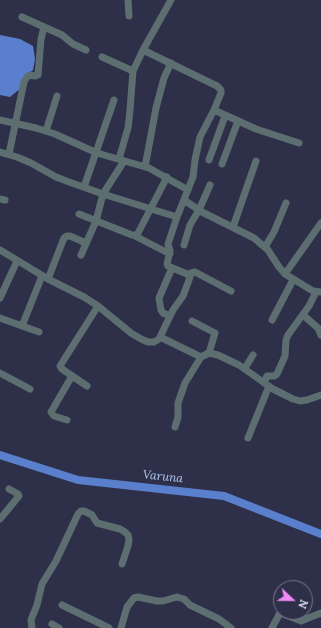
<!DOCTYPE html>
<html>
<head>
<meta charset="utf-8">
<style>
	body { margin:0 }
	#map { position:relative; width:321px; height:628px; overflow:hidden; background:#2e3049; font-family:Lora,serif }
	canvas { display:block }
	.north { position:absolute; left:273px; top:580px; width:40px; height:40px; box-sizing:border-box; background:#2e3049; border:1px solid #75778d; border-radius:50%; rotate:112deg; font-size:11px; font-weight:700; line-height:16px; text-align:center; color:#e0e2f3 }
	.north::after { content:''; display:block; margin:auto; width:14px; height:18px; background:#f28af3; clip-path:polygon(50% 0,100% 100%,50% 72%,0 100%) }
</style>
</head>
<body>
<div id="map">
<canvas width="321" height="628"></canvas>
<div class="north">N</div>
</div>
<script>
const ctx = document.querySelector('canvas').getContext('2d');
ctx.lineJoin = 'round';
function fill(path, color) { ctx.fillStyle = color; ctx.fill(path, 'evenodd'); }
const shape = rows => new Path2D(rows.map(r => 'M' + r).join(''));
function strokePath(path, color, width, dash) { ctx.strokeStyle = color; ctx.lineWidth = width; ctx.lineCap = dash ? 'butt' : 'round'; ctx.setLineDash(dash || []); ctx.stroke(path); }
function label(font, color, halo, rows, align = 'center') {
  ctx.font = font + ' Lora,serif'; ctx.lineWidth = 4; ctx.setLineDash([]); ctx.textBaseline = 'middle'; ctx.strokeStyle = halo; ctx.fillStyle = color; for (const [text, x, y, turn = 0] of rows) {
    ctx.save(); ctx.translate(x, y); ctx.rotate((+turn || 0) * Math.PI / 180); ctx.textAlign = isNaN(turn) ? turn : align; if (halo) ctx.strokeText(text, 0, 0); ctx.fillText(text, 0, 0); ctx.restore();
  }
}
fill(shape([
	[0,35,20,39,33,46,35,59,33,70,25,76,21,88,10,97,0,95]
]), '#5a80cd');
strokePath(shape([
	[0,455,78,480,224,496,321,534]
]), '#5a80cd', 8);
strokePath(shape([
	[128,0,129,16],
	[22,17,62,35,73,44,86,50],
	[102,57,133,71],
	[214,110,256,129,299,143],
	[0,120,36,128,55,134,97,153,149,168,188,190],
	[46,131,57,96],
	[0,152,17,157,31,163,56,177,69,182,103,194,177,217],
	[9,154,24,82,27,77,30,75,35,76,38,75,41,39,44,27],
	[119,159,128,128,130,110,133,71,143,50],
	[209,160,225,116],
	[222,164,238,121],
	[145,167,156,108,164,78,171,63],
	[84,187,114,100],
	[0,199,5,200],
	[184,200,202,212,254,238,268,250,279,267,285,274,313,291,321,292],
	[79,214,132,235,137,235,167,177],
	[233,227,256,161],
	[135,236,170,254],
	[184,245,190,225,199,210,210,185],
	[265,247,274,232,286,203],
	[0,250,48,279,84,297,98,306,131,333,141,339,148,342,154,342,159,339,173,310,183,296,189,280,190,277,187,274,168,266,167,264,170,251,168,244,177,217,193,177,195,160,200,137,214,110,221,93,221,90,217,86,143,50,171,0],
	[81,255,96,221,103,194,124,161],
	[285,274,321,223],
	[189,275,191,273,195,272,231,291],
	[48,279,64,238,67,236,70,236,86,243],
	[0,298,17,261],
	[303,315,318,328,321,335],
	[170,316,163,313,161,310,159,298,172,268],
	[0,318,39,332],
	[272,320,293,280],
	[192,321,215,333,209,353],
	[22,326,42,276],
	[160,337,201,357],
	[245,368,253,355],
	[0,373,30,389],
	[264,383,267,376,274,376,277,374,285,356,286,340,288,335,309,306,316,292],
	[87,386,62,369,60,366,98,306],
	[67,420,54,416,51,412,72,376],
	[175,427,178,417,178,403,185,383,201,357,209,353,218,355,239,365,273,389,293,399,300,401,307,400,321,395],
	[248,438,269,386],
	[0,519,19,496,18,494,9,489],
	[62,605,109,628],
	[52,624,59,628],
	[32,628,31,620,37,605,42,584,56,561,78,514,81,511,84,511,92,515,97,523,120,529,125,532,128,535,129,539,128,546,122,564],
	[121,628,127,607,134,598,138,597,157,601,163,601,177,597,184,599,190,605,219,619,231,628],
	[272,628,280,613,284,614,301,621,321,613]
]), '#5d6e71', 7);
label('italic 12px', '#b0c6ee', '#2e3049', [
	["Varuna",163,477,6]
]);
</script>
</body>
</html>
